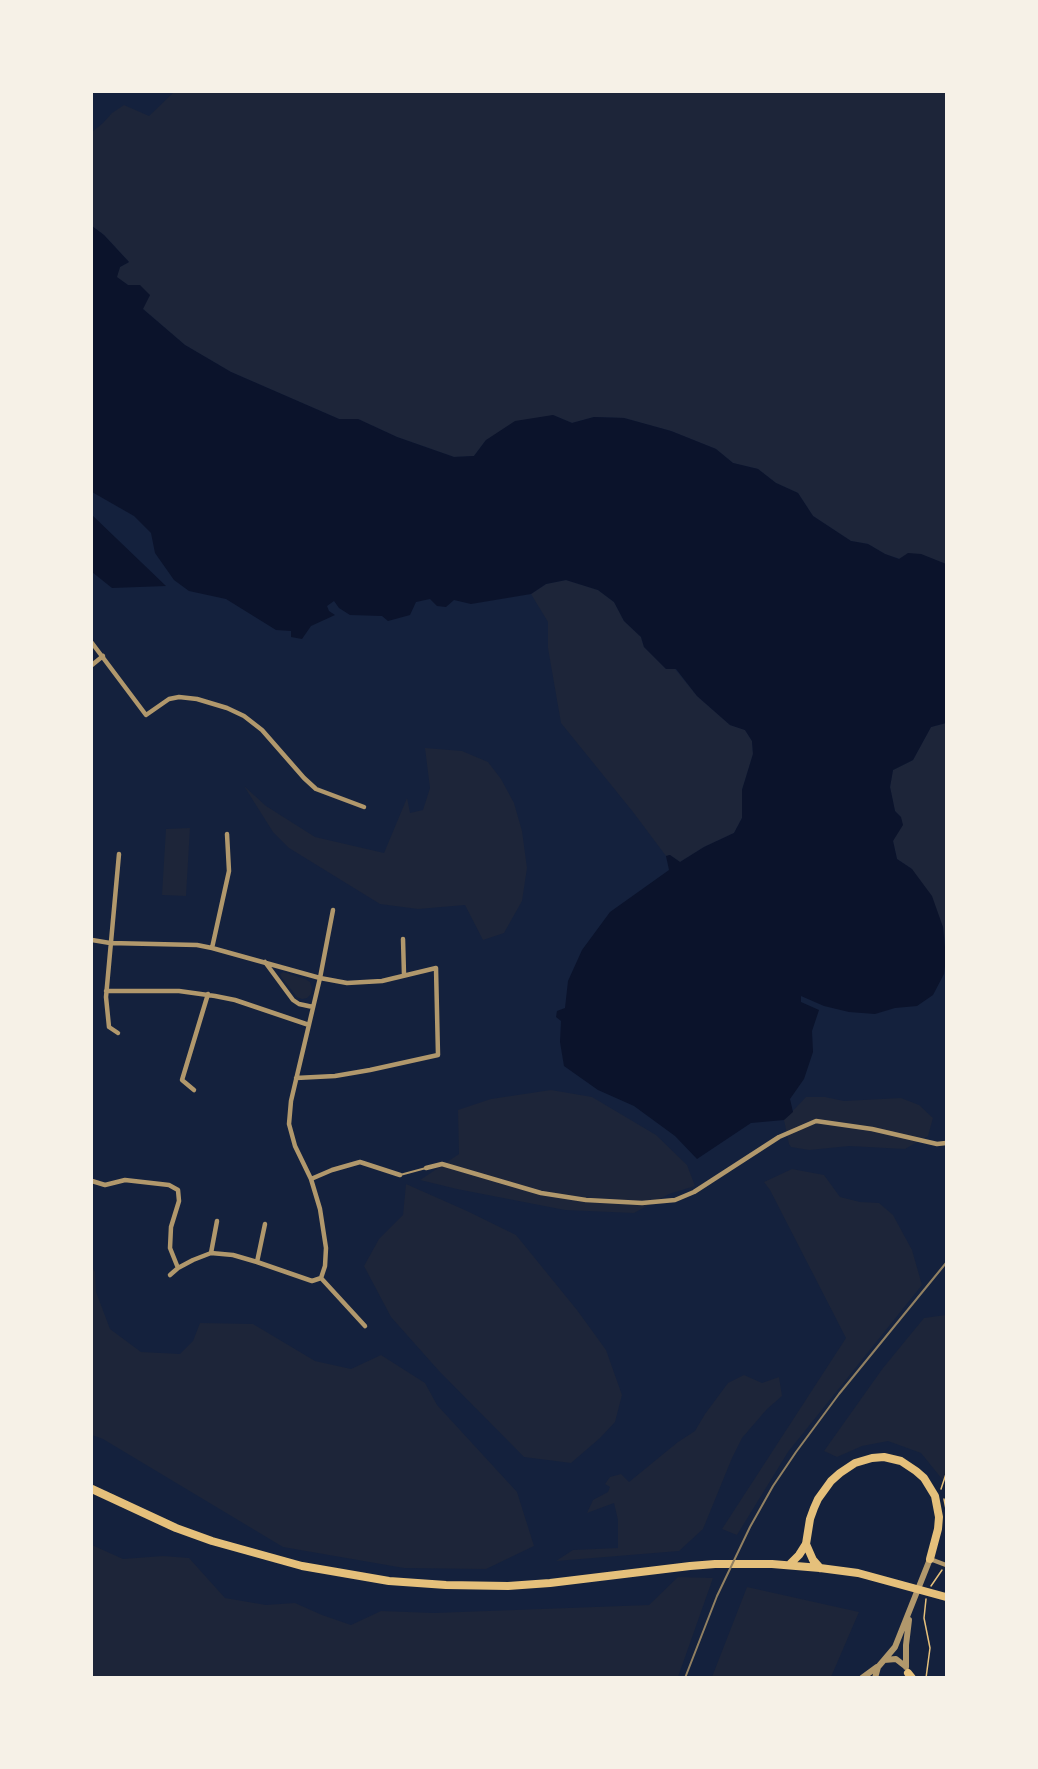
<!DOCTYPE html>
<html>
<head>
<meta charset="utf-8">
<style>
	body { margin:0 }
	#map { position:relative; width:1038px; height:1769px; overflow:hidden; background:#14213d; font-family:"Space Grotesk",sans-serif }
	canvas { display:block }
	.frame { position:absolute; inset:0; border:93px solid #f6f1e7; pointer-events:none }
</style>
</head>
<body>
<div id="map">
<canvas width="1038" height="1769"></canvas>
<div class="frame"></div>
</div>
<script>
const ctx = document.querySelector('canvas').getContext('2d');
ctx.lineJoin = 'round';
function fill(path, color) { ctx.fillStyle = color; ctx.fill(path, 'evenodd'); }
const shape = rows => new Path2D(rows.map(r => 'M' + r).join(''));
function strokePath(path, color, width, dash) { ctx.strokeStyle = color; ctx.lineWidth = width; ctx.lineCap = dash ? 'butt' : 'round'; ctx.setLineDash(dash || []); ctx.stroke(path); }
fill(shape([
	[174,92,946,92,946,564,920,554,900,559,885,554,868,544,851,541,813,516,798,493,776,483,758,469,733,463,716,449,671,431,624,418,594,417,572,423,553,415,486,440,474,456,454,457,397,437,358,419,339,419,231,372,185,345,142,308,150,295,128,285,116,277,120,267,129,262,104,235,92,226,92,132,103,123,112,113,124,105,149,116],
	[566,580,598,590,614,602,624,621,641,637,644,647,666,669,675,669,697,696,730,725,745,730,752,741,753,754,742,790,742,818,734,833,704,847,680,862,670,855,666,856,633,812,561,723,548,648,548,622,531,594,546,584],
	[946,723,946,946,943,927,912,869,897,859,893,841,901,817,895,811,890,787,893,770,913,760,931,727],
	[425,748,462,751,488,762,501,779,514,803,522,831,527,868,522,901,504,933,483,940,465,905,418,909,380,904,289,848,273,832,244,786,266,806,315,837,384,853,407,798,410,813,423,810,430,788],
	[190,828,186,896,162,895,166,829],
	[283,972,305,979,310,982,312,988,311,994,307,998,302,999,297,997,282,978,280,974],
	[551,1090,592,1097,656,1135,687,1165,695,1186,669,1194,634,1213,565,1210,457,1189,420,1180,459,1154,458,1110,491,1099],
	[806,1097,825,1097,844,1101,901,1098,919,1105,933,1118,928,1136,905,1149,849,1146,809,1150,791,1147,789,1144,784,1120],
	[792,1169,824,1175,840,1197,860,1202,879,1203,893,1215,912,1250,922,1285,788,1452,737,1535,722,1529,846,1338,770,1190,764,1182],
	[406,1184,467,1211,516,1235,577,1310,606,1350,622,1395,615,1422,600,1438,571,1463,524,1457,439,1371,391,1317,364,1266,379,1239,403,1215],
	[92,1267,95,1272,96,1292,110,1329,141,1352,180,1354,193,1341,200,1323,253,1324,315,1361,351,1369,381,1355,425,1383,437,1405,517,1492,534,1546,486,1569,404,1568,283,1547,103,1439,92,1435],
	[946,1315,946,1484,921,1453,888,1441,862,1446,837,1457,824,1451,883,1368,924,1318],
	[744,1375,762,1383,779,1377,782,1396,767,1409,742,1438,732,1458,703,1529,679,1551,556,1561,573,1550,618,1548,618,1520,614,1503,587,1513,593,1500,608,1492,610,1487,605,1484,610,1477,621,1474,629,1482,678,1442,695,1431,705,1414,728,1383],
	[92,1545,123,1559,163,1556,189,1558,225,1598,266,1605,295,1603,322,1615,351,1625,381,1611,434,1613,649,1605,678,1577,713,1578,678,1677,92,1677],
	[747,1587,859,1612,831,1677,712,1677]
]), '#1d2539');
fill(shape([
	[92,226,104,235,129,262,120,267,117,277,128,285,140,285,150,295,143,309,185,345,231,372,339,419,358,419,397,437,454,457,474,456,486,440,515,421,553,415,572,423,594,417,624,418,671,431,716,449,733,463,758,469,776,483,798,493,813,516,851,541,868,544,885,554,899,559,908,553,921,554,946,564,946,723,931,727,913,760,893,770,890,787,895,811,901,817,903,825,893,841,897,859,912,869,932,896,943,927,946,958,944,974,933,995,917,1006,895,1008,875,1014,849,1012,824,1006,801,996,801,1002,819,1010,812,1031,813,1052,804,1079,790,1099,793,1112,784,1120,751,1123,697,1159,675,1136,634,1106,598,1090,564,1066,560,1042,561,1021,556,1017,557,1011,565,1008,568,981,582,950,610,912,669,870,666,856,670,855,680,862,704,847,734,833,742,818,742,790,753,754,752,741,745,730,730,725,697,696,676,669,666,669,644,647,641,637,624,621,614,602,598,590,566,580,546,584,531,594,471,604,454,600,446,607,437,606,430,599,416,602,410,615,388,621,382,616,350,615,339,608,334,601,327,606,329,611,335,615,311,626,302,639,291,637,291,631,276,630,226,599,189,591,174,580,155,553,151,533,134,516,92,492],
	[92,515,166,586,112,588,92,572]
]), '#0b132b');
strokePath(shape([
	[941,1489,946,1474],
	[944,1499,946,1509],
	[946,1534,946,1548],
	[931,1586,942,1570],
	[926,1678,930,1648,924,1618,926,1599]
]), '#e5c07b', 1.5);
strokePath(shape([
	[400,1175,426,1168]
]), '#b1986c', 2);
strokePath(shape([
	[92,643,146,715,169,699,179,697,197,699,227,708,244,716,262,730,304,778,316,789,364,807],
	[92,665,103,656],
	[403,939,404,975],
	[92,940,110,943,197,945,212,948,320,978,347,983,382,981,436,968,438,1055,370,1070,335,1076,296,1078],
	[212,948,229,871,227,834],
	[265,962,293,1000,299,1004,313,1007],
	[106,991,179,991,215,996,235,1000,309,1025],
	[118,1033,109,1027,106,997,119,854],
	[194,1090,182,1080,208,994],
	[426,1168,442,1164,541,1193,586,1200,642,1203,675,1200,694,1192,779,1137,816,1121,872,1129,937,1144,946,1143],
	[311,1179,332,1170,360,1162,400,1175],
	[92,1181,105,1185,125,1180,169,1185,178,1190,179,1201,171,1227,170,1248,178,1268],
	[211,1253,217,1221],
	[257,1262,265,1224],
	[170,1275,178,1268,193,1260,211,1253,233,1255,257,1262,312,1281,321,1278],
	[321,1278,325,1266,326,1248,320,1209,311,1179,295,1146,289,1124,291,1101,320,978,333,910],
	[321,1278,365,1326],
	[930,1559,946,1565]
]), '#b1986c', 4.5);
strokePath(shape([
	[884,1660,895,1647,930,1559],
	[906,1667,906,1645,909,1620],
	[862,1678,877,1667],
	[875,1678,878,1667,884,1660,896,1659,905,1666]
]), '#b1986c', 6);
strokePath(shape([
	[92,1489,176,1528,212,1541,302,1566,389,1581,446,1585,508,1586,550,1583,690,1566,715,1564,772,1564,820,1568,858,1573,946,1597],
	[806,1544,813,1560,820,1568],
	[789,1565,799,1555,806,1544,810,1519,814,1508,818,1499,831,1481,840,1473,855,1463,872,1458,884,1457,901,1461,916,1471,924,1478,935,1496,939,1517,938,1529,930,1559],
	[908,1673,912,1678]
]), '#e5c07b', 8);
strokePath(shape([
	[685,1678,717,1596,750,1527,773,1486,796,1452,839,1394,946,1263]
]), '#918062', 2);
</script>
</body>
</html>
